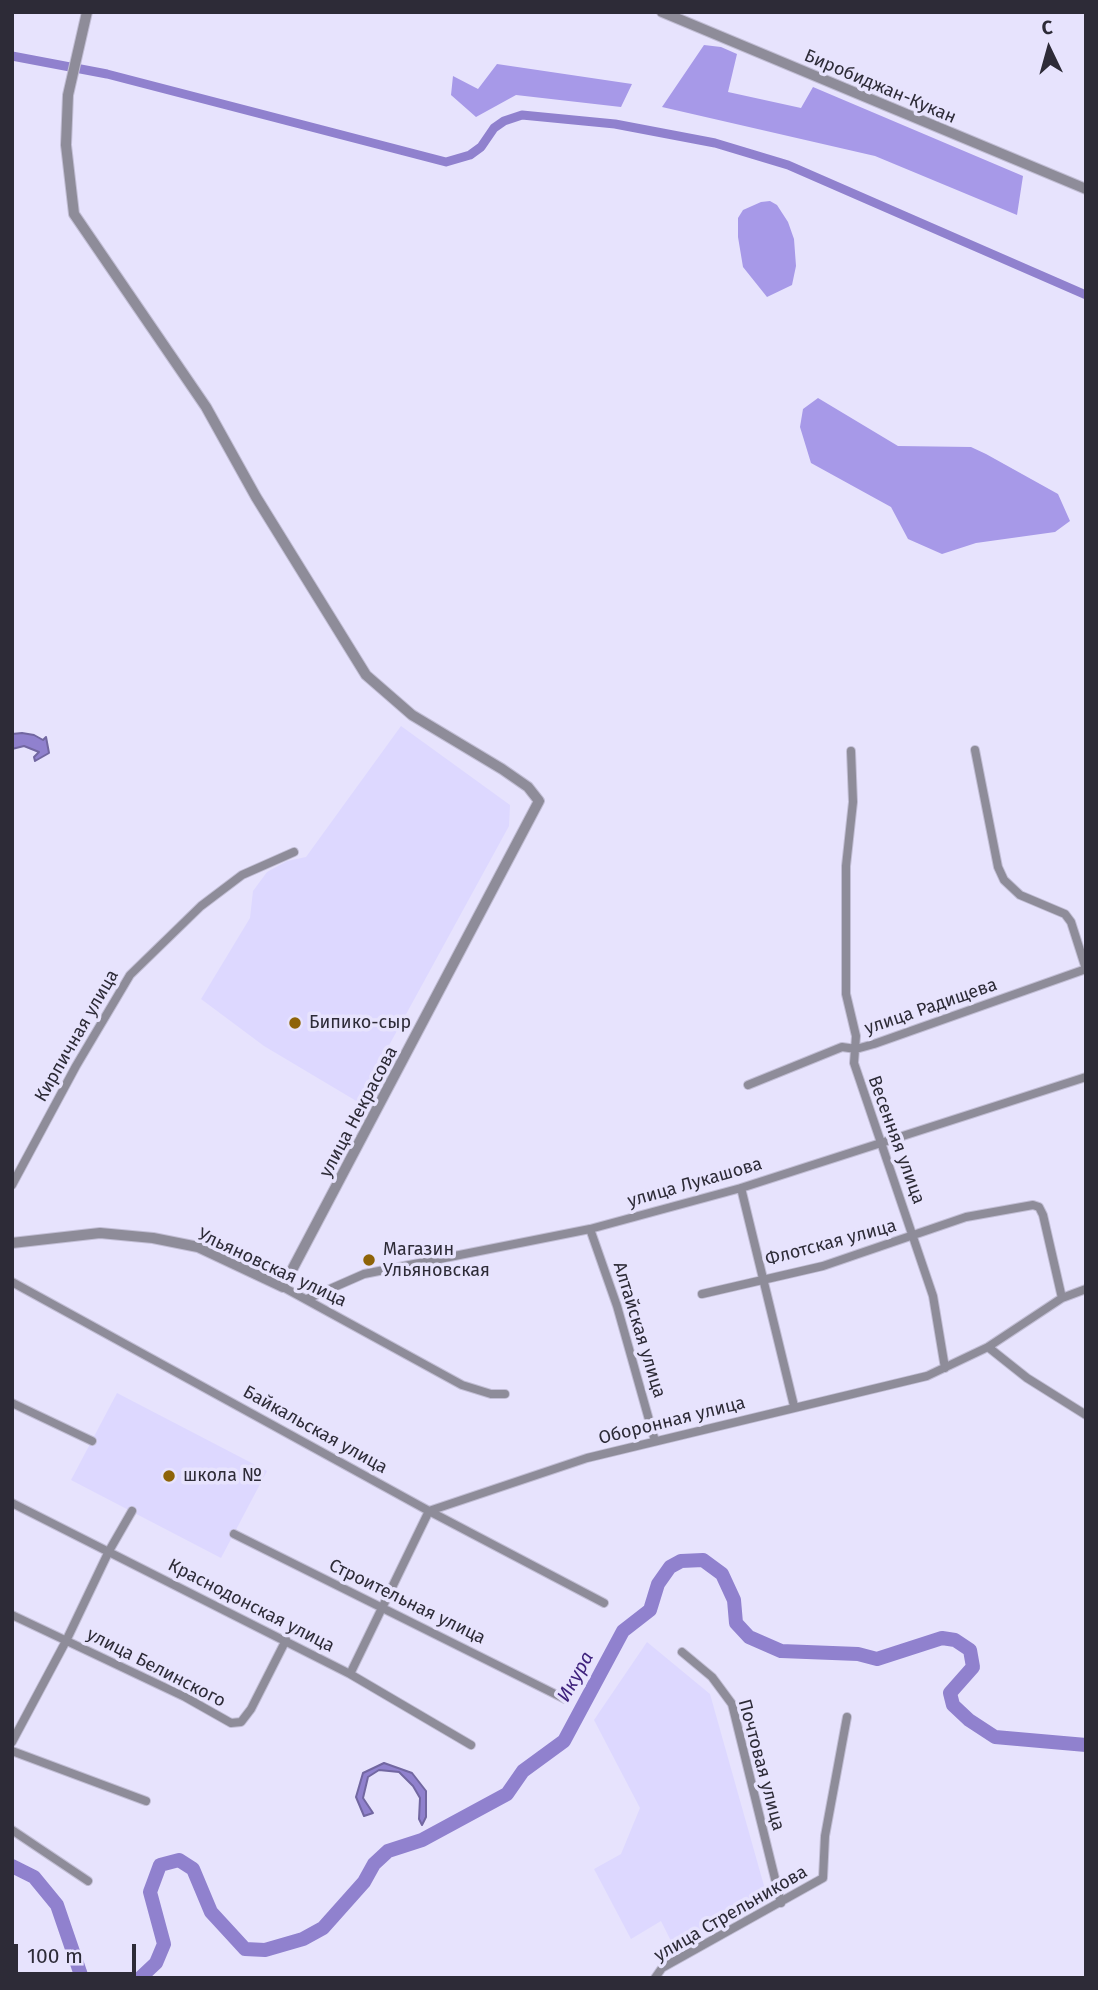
<!DOCTYPE html>
<html>
<head>
<meta charset="utf-8">
<style>
	body { margin:0 }
	#map { position:relative; width:1098px; height:1990px; overflow:hidden; background:#e7e3fd; font-family:"Fira Sans",sans-serif }
	canvas { display:block }
	.frame { position:absolute; inset:0; border:14px solid #2d2b37; pointer-events:none }
	.north { position:absolute; left:1014px; top:14px; width:70px; height:70px; -webkit-text-stroke:5px #e7e3fd; paint-order:stroke; rotate:355deg; font-size:19px; font-weight:700; line-height:28px; text-align:center; color:#2d2b37 }
	.north::after { content:''; display:block; margin:auto; width:24px; height:32px; background:#2d2b37; clip-path:polygon(50% 0,100% 100%,50% 72%,0 100%) }
	.scale { position:absolute; left:14px; top:1944px; width:122px; height:32px; box-sizing:border-box; border:4px solid #2d2b37; border-top:0; padding-left:9px; font-size:21px; line-height:24px; white-space:nowrap; color:#2d2b37; -webkit-text-stroke:5px #e7e3fd; paint-order:stroke }
</style>
</head>
<body>
<div id="map">
<canvas width="1098" height="1990"></canvas>
<div class="frame"></div>
<div class="north">С</div>
<div class="scale">100 m</div>
</div>
<script>
const ctx = document.querySelector('canvas').getContext('2d');
ctx.lineJoin = 'round';
function fill(path, color) { ctx.fillStyle = color; ctx.fill(path, 'evenodd'); }
const shape = rows => new Path2D(rows.map(r => 'M' + r).join(''));
function strokePath(path, color, width, dash) { ctx.strokeStyle = color; ctx.lineWidth = width; ctx.lineCap = dash ? 'butt' : 'round'; ctx.setLineDash(dash || []); ctx.stroke(path); }
function label(font, color, halo, rows, align = 'center') {
  ctx.font = font + ' "Fira Sans",sans-serif'; ctx.lineWidth = 7; ctx.setLineDash([]); ctx.textBaseline = 'middle'; ctx.strokeStyle = halo; ctx.fillStyle = color; for (const [text, x, y, turn = 0] of rows) {
    ctx.save(); ctx.translate(x, y); ctx.rotate((+turn || 0) * Math.PI / 180); ctx.textAlign = isNaN(turn) ? turn : align; if (halo) ctx.strokeText(text, 0, 0); ctx.fillText(text, 0, 0); ctx.restore();
  }
}
fill(shape([
	[401,726,510,805,509,826,358,1102,264,1046,201,999,250,918,253,891,267,872,287,861,306,857],
	[117,1393,267,1471,221,1558,71,1480],
	[647,1642,710,1694,768,1900,675,1949,661,1921,631,1939,594,1869,621,1854,640,1808,594,1720]
]), '#ddd8ff');
fill(shape([
	[704,45,721,47,737,54,728,92,801,108,813,87,1023,176,1017,215,875,156,662,107],
	[497,64,632,84,621,107,516,95,476,117,451,95,453,76,478,89],
	[770,201,777,205,788,222,794,239,796,266,792,285,767,297,743,267,738,237,738,218,743,210,761,202],
	[818,398,898,446,971,447,986,454,1058,494,1070,521,1055,532,976,543,942,554,908,539,891,507,811,463,800,427,803,409]
]), '#a799e8');
const water = shape([
	[22,733,34,735,43,740,46,737,49,753,35,761,34,757,39,752,24,746,12,749,12,734,22,733],
	[384,1763,412,1773,426,1791,426,1817,422,1825,419,1819,420,1798,413,1786,399,1772,379,1770,368,1777,363,1798,373,1813,364,1816,356,1797,363,1773,384,1763]
]);
fill(water, '#9081ce');
strokePath(water, '#7267a1', 2);
strokePath(shape([
	[12,56,107,74,446,162,470,155,481,147,494,128,504,121,522,115,615,124,715,143,788,165,1086,295]
]), '#9081ce', 9);
strokePath(shape([
	[12,1866,34,1877,57,1905,82,1978],
	[140,1978,156,1963,164,1944,150,1892,160,1865,179,1860,193,1869,211,1912,234,1937,245,1949,265,1950,303,1939,323,1928,364,1882,374,1864,388,1851,422,1840,507,1794,523,1771,564,1741,623,1631,650,1610,658,1584,670,1567,681,1561,703,1560,722,1574,734,1600,736,1623,749,1637,781,1651,858,1654,877,1659,942,1638,955,1640,970,1650,973,1667,950,1693,953,1705,969,1720,995,1737,1086,1745]
]), '#9081ce', 14);
const minor = shape([
	[975,750,998,867,1004,880,1020,895,1065,914,1071,922,1086,969],
	[851,751,853,802,846,866,846,994,856,1036,854,1063,933,1296,945,1368],
	[748,1085,842,1047,856,1049,874,1044,1086,969],
	[12,1185,76,1066,130,975,201,906,242,875,294,852],
	[741,1188,794,1406],
	[590,1229,617,1306,655,1441],
	[12,1282,429,1511,604,1603],
	[283,1287,462,1385,491,1394,505,1394],
	[702,1294,823,1266,966,1217,1033,1205,1039,1207,1043,1215,1062,1298],
	[307,1299,364,1274,590,1229,741,1188,1086,1077],
	[988,1347,1027,1378,1086,1415],
	[12,1403,92,1441],
	[12,1503,350,1674,471,1745],
	[234,1534,565,1699],
	[12,1615,185,1697,231,1723,241,1722,251,1709,286,1640],
	[682,1652,712,1677,732,1704,781,1903],
	[350,1674,429,1511,587,1458,927,1376,988,1347,1062,1298,1086,1289],
	[12,1742,66,1641,109,1551,132,1511],
	[12,1751,146,1801],
	[12,1830,88,1881],
	[655,1978,662,1968,823,1878,825,1836,847,1717]
]);
const tertiary = shape([
	[662,12,1086,189],
	[12,1243,100,1233,153,1238,198,1247,283,1287,539,801,528,787,502,769,412,715,366,675,256,497,206,407,74,214,66,145,68,95,87,12]
]);
strokePath(minor, '#c2bed5', 10);
strokePath(tertiary, '#c2bed5', 12);
strokePath(minor, '#8e8c99', 8);
strokePath(tertiary, '#8e8c99', 10);
for (const [x, y, r, color] of [
	[295,1023,7,"#8e6308"],
	[369,1260,7,"#8e6308"],
	[169,1476,7,"#8e6308"]
]) { const dot = new Path2D(); dot.arc(x, y, r, 0, 2 * Math.PI); ctx.fillStyle = color; ctx.fill(dot); strokePath(dot, '#e7e3fd', 2.5); }
label('18px', '#2d2b37', '#e7e3fd', [
	["Биробиджан-Кукан",880,87,23],
	["улица Радищева",931,1007,-19],
	["Кирпичная улица",77,1036,-60],
	["улица Некрасова",359,1112,-62],
	["Весенняя улица",896,1140,70],
	["улица Лукашова",695,1183,-16],
	["Флотская улица",831,1243,-15],
	["Ульяновская улица",272,1268,25],
	["Алтайская улица",639,1330,73],
	["Оборонная улица",672,1421,-14],
	["Байкальская улица",315,1430,29],
	["Строительная улица",407,1602,26],
	["Краснодонская улица",251,1606,27],
	["улица Белинского",156,1668,27],
	["Почтовая улица",761,1765,75],
	["улица Стрельникова",731,1914,-30]
]);
label('18px', '#2d2b37', '#e7e3fd', [
	["Бипико-сыр",309,1023],
	["Магазин",383,1250],
	["Ульяновская",383,1271],
	["школа №",183,1476]
], 'left');
label('italic 19px', '#3f227d', '#e7e3fd', [
	["Икура",576,1677,-61]
]);
</script>
</body>
</html>
